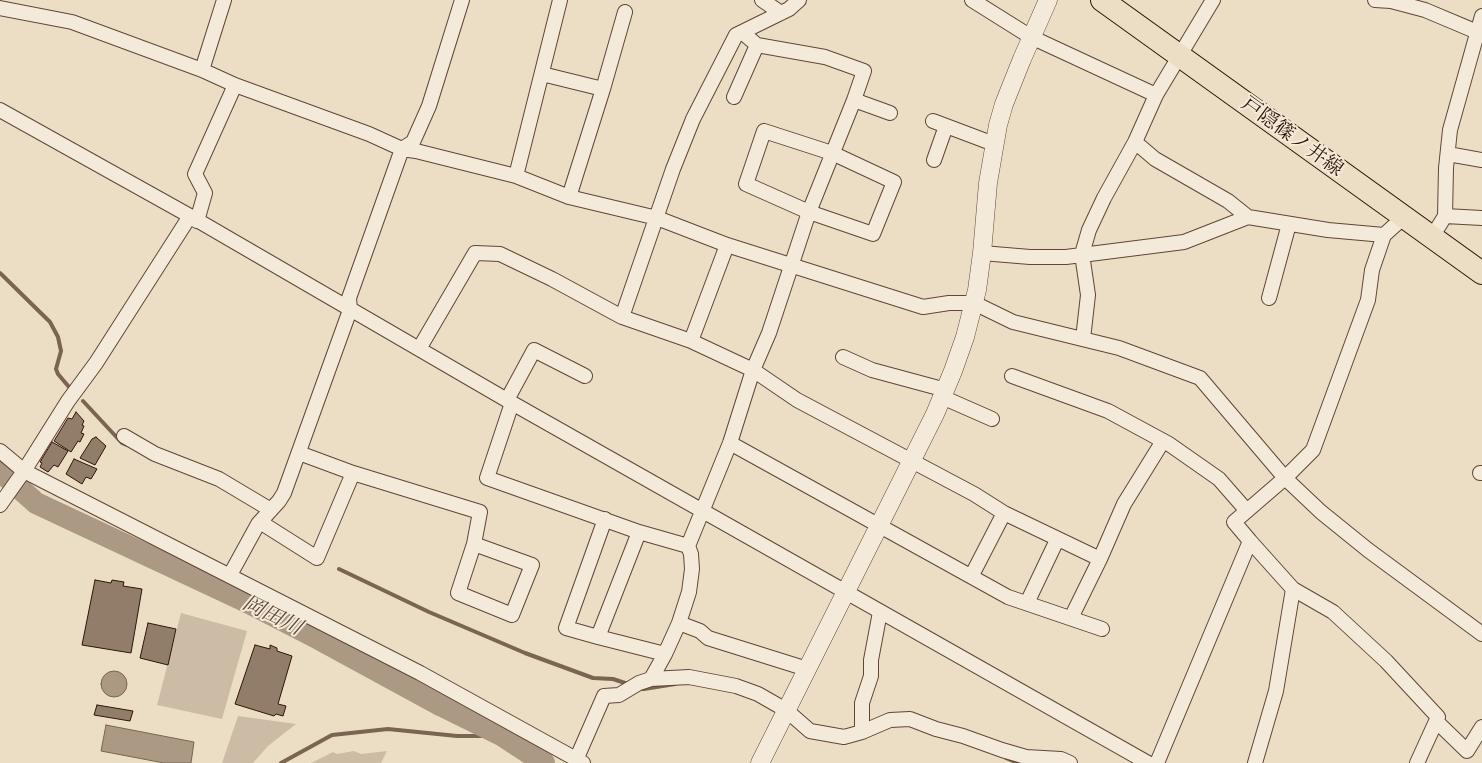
<!DOCTYPE html>
<html>
<head>
<meta charset="utf-8">
<style>
	body { margin:0 }
	canvas { display:block; background:#ecdec5 }
</style>
</head>
<body>
<canvas width="1482" height="763"></canvas>
<script>
const ctx = document.querySelector('canvas').getContext('2d');
ctx.lineJoin = 'round';
function fill(path, color) { ctx.fillStyle = color; ctx.fill(path, 'evenodd'); }
const shape = rows => new Path2D(rows.map(r => 'M' + r).join(''));
function strokePath(path, color, width, dash) { ctx.strokeStyle = color; ctx.lineWidth = width; ctx.lineCap = dash ? 'butt' : 'round'; ctx.setLineDash(dash || []); ctx.stroke(path); }
function label(font, color, halo, rows, align = 'center') {
  ctx.font = font + ' "EB Garamond","Noto Serif JP",serif'; ctx.lineWidth = 4; ctx.setLineDash([]); ctx.textBaseline = 'middle'; ctx.strokeStyle = halo; ctx.fillStyle = color; for (const [text, x, y, turn = 0] of rows) {
    ctx.save(); ctx.translate(x, y); ctx.rotate((+turn || 0) * Math.PI / 180); ctx.textAlign = isNaN(turn) ? turn : align; if (halo) ctx.strokeText(text, 0, 0); ctx.fillText(text, 0, 0); ctx.restore();
  }
}
fill(shape([
	[181,613,247,631,222,719,157,705],
	[238,716,296,724,268,746,253,763,222,763],
	[354,751,361,754,387,751,381,763,311,763,333,752,337,754]
]), '#ccbca5');
const water = shape([
	'101 684a13 13 0 1 1 26 0a13 13 0 1 1-26 0Z',
	[106,725,194,742,191,763,164,763,101,751,106,725]
]);
fill(water, '#ac9984');
strokePath(water, '#7a6452', 1);
strokePath(shape([
	[0,273,50,322,58,337,61,351,56,369,58,374,69,387],
	[83,401,122,443,127,445],
	[339,569,429,612,525,653,593,678,613,679,628,684],
	[640,689,644,689,675,684],
	[1006,758,1018,763],
	[281,763,332,735,388,729,457,736,503,736]
]), '#7a6452', 4);
strokePath(shape([
	[0,471,36,503,245,601,319,639,442,706,503,736,544,763]
]), '#ac9984', 22);
const building = shape([
	[76,412,84,421,82,425,84,426,81,433,84,434,80,442,78,441,71,452,54,441,68,418,72,419,76,412],
	[96,437,106,446,95,465,80,458,92,439,96,437],
	[52,442,68,451,58,467,54,465,48,472,40,467,42,463,40,462,52,442],
	[74,459,97,469,91,479,86,477,82,484,66,474,74,459],
	[95,580,111,583,112,580,124,582,123,586,142,589,131,653,82,645,95,580],
	[148,623,176,629,168,665,140,658,148,623],
	[255,645,270,649,270,645,277,648,277,651,292,656,278,704,286,706,283,716,276,714,274,716,235,704,255,645],
	[97,705,133,711,130,721,94,715,97,705]
]);
fill(building, '#927d6a');
strokePath(building, '#301407', 1);
const minor = shape([
	[762,0,781,13],
	[972,0,1031,37,1156,95],
	[1375,0,1391,1,1425,10,1482,34],
	[0,8,72,22,202,70,235,85,369,134,402,149,416,151,516,176,569,197,657,218,727,245,923,307,949,303,974,303,1013,322,1119,348,1200,378,1285,478,1321,512,1368,550,1482,634],
	[202,70,224,0],
	[542,74,603,89],
	[734,97,757,45],
	[854,100,890,113],
	[0,110,190,216,512,403,1148,763],
	[933,121,994,144],
	[764,131,832,153,894,182,873,234,809,212,746,184,764,131],
	[1135,142,1155,159,1228,201,1248,217,1328,230,1384,235],
	[1448,154,1482,160],
	[934,160,946,126],
	[516,176,560,0],
	[569,197,603,89,625,12],
	[1445,216,1482,218],
	[197,221,205,193,195,174,235,85],
	[1432,237,1445,216,1446,168,1450,130,1482,16],
	[982,253,1030,257,1066,257,1184,242,1248,217],
	[1269,298,1289,224],
	[622,317,673,169,693,119,736,35,789,9,799,0],
	[1083,339,1088,295,1082,254,1089,230,1104,198,1135,142,1156,95,1213,0],
	[691,341,727,245],
	[419,349,475,253,500,254,552,279,622,317,691,341,753,370,797,400,974,494,1004,513,1100,559,1071,618],
	[843,357,872,370,946,390],
	[1012,376,1108,411,1169,444,1219,479,1247,511],
	[942,397,992,419],
	[507,400,534,350,585,376],
	[512,403,487,478,639,532,688,546,730,443,753,370,769,333,809,212,854,100,864,71,825,57,757,45,743,33],
	[124,436,155,454,219,479,271,510],
	[730,443,1008,597,1102,629],
	[0,451,24,471,420,673,583,763],
	[299,453,353,473,480,512,474,544,458,593,512,615,532,565,474,544],
	[1480,473,1482,473],
	[0,505,24,471,68,401,96,363,190,216],
	[605,519,566,628,598,637,639,532],
	[260,522,317,558,353,473],
	[1250,541,1293,589,1276,691,1255,763],
	[1100,559,1124,504,1163,441],
	[230,575,258,524,279,501,284,493,350,310,349,298,402,149,413,142,429,106,462,0],
	[972,575,1004,513],
	[1293,589,1333,612,1386,661,1438,717,1417,763],
	[1027,603,1057,540],
	[679,623,700,631,708,638,807,669],
	[598,637,665,654,679,623,689,592,692,569,691,554,688,546],
	[651,679,665,654],
	[1436,721,1467,751,1482,727],
	[862,732,862,703,871,676,871,660,880,612],
	[576,760,604,696,619,695,639,683,651,679,689,677,736,686,758,694,786,710,810,731,844,737,862,732,890,720,910,719,936,729,963,736,1002,750,1026,757,1061,759,1070,763],
	[1157,763,1250,541,1234,522,1285,478,1313,450,1368,300,1372,270,1384,235,1404,217]
]);
const tertiary = shape([
	[760,763,935,414,953,371,965,337,977,290,982,253,988,183,998,125,1004,104,1022,59,1048,0]
]);
const primary = shape([
	[1102,0,1482,273]
]);
strokePath(minor, '#5f4636', 16);
strokePath(tertiary, '#5f4636', 19);
strokePath(primary, '#301407', 24);
strokePath(minor, '#f3ead9', 14);
strokePath(tertiary, '#f3ead9', 18);
strokePath(primary, '#ecdec5', 22);
label('20px', '#301407', '#f3ead9', [
	["戸隠篠ノ井線",1292,137,36]
]);
label('italic 21px', '#624939', '#f3ead9', [
	["岡田川",272,616,26]
]);
</script>
</body>
</html>
